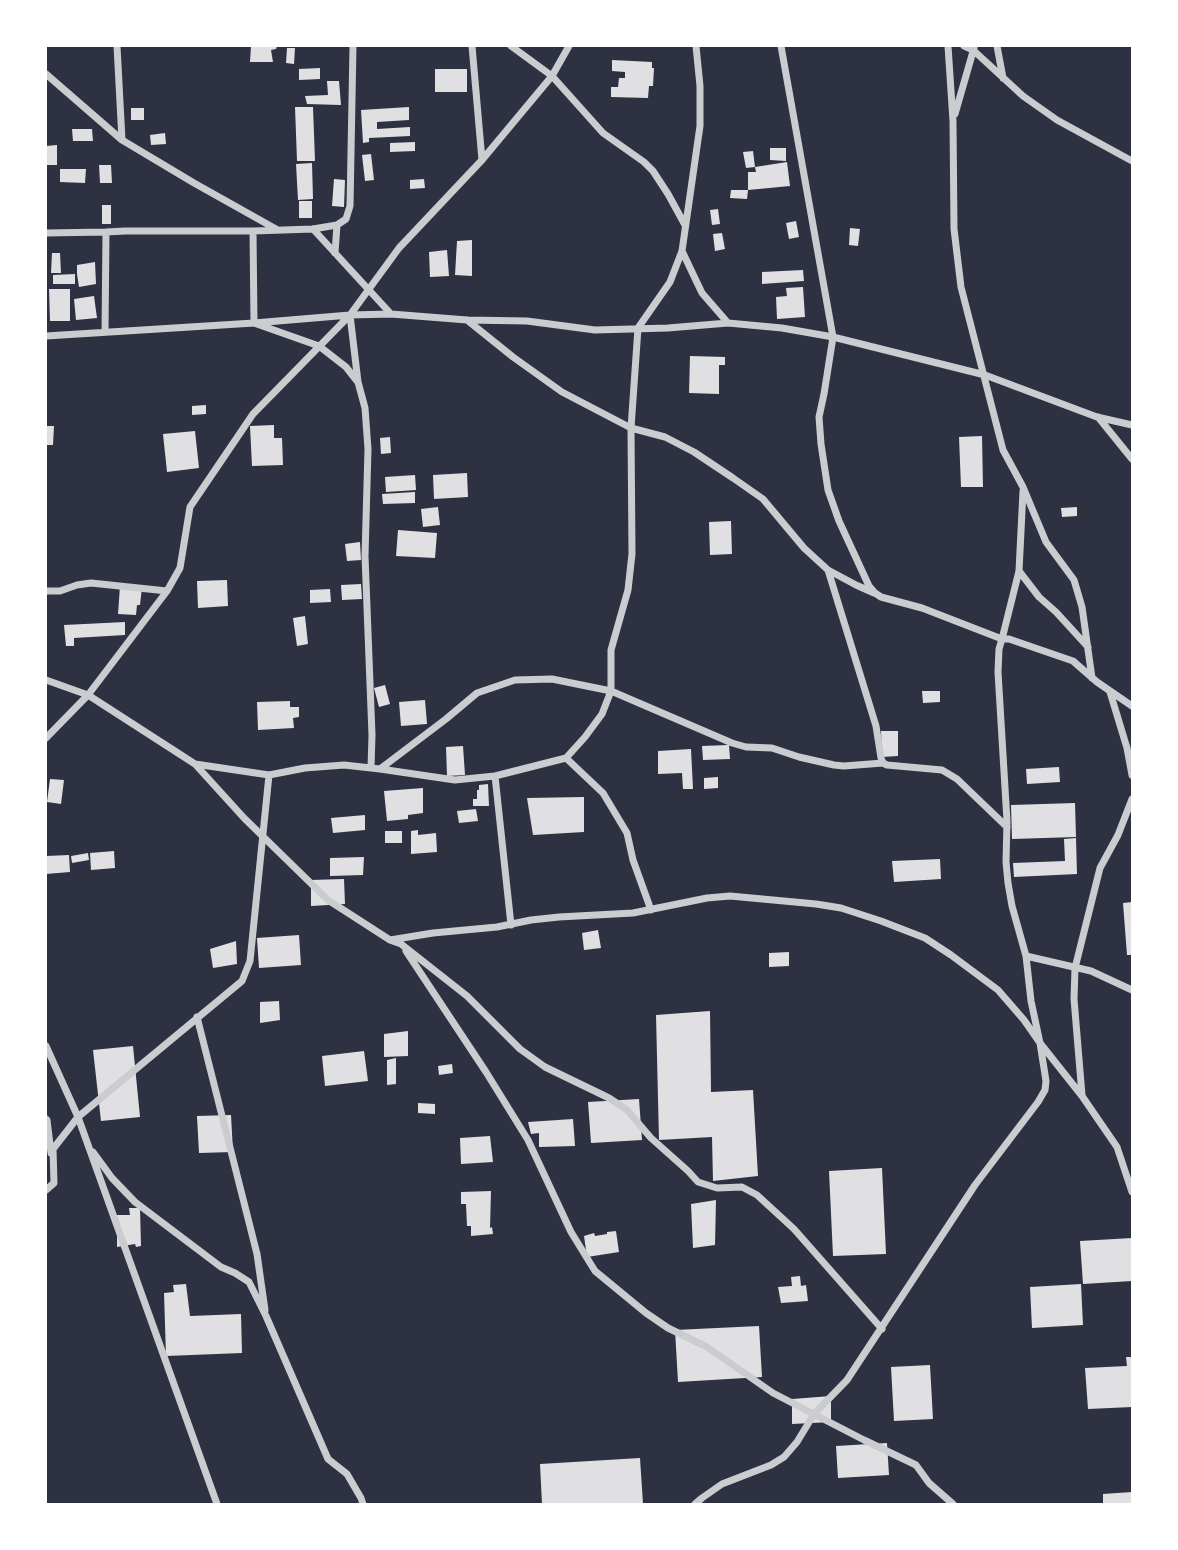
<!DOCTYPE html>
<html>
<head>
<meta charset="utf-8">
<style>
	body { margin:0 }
	#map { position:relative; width:1178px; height:1550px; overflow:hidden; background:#2d3142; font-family:Signika,sans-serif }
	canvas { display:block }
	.frame { position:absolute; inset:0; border:47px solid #fff; pointer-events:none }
</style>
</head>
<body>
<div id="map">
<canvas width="1178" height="1550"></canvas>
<div class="frame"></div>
</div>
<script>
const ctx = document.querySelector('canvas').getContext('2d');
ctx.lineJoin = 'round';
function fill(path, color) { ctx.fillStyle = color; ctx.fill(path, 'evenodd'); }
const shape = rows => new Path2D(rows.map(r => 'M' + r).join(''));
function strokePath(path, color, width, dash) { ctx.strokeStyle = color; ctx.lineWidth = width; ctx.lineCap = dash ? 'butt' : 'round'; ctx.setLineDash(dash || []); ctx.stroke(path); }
fill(shape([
	[251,46,277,46,276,49,271,50,273,62,250,62],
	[287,48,295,48,294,64,286,63],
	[612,60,652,62,652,68,654,68,653,86,649,86,648,98,611,97,611,87,618,87,619,78,625,78,625,72,612,71],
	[320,68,320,79,299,80,299,69],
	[435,69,467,69,467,92,435,92],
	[327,81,339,81,341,105,307,104,305,96,328,95],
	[295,107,313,107,315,161,297,161],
	[409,107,409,120,377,122,377,129,410,127,410,136,369,138,369,142,363,143,361,110],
	[131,108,144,108,144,120,131,120],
	[72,129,92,129,93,141,73,141],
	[165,133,166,144,151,145,150,135],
	[415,142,415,151,390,152,390,143],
	[57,145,57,165,46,165,46,146],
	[770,148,786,148,786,161,770,160],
	[753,151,755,167,787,162,790,186,748,190,748,172,756,172,755,167,746,168,743,152],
	[371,154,374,180,365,181,362,155],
	[312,163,313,199,298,200,296,164],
	[99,165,111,165,112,183,100,183],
	[60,169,86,169,85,183,60,182],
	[334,179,345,180,344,207,332,206],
	[424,179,425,188,410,189,410,180],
	[731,190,748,190,747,199,730,198],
	[299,201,312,201,312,218,299,218],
	[102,205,111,205,111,224,102,224],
	[718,209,720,224,712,225,710,210],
	[796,221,799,237,789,239,786,223],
	[850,228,860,229,858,246,849,245],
	[722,233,725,249,715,251,713,234],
	[472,240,472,276,455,275,457,241],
	[447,250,449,276,430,277,429,252],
	[52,253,60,253,61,273,51,273],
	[95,262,96,284,79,287,77,274,77,265],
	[803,270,804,281,762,284,762,272],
	[75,274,75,284,53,284,53,275],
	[803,287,805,317,777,319,776,297,787,296,786,288],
	[49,289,70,289,70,321,50,321],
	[94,296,97,318,76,320,74,299],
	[690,356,725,357,725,365,719,365,719,394,689,393],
	[206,405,206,414,192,415,192,406],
	[274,425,274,438,282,438,283,465,252,466,250,426],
	[46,426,54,426,53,445,46,445],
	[195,431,199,468,167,472,163,434],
	[982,436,983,487,961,487,959,437],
	[390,437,391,453,381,454,380,438],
	[467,473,468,497,434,499,433,475],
	[415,475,416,490,386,492,385,477],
	[415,492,415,503,383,504,382,494],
	[438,507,440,525,423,527,421,509],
	[1077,507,1077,516,1062,517,1061,508],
	[731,521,732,554,710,555,709,522],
	[398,530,437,533,435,558,396,556],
	[360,542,361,560,347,561,345,544],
	[227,580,228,606,198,608,197,581],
	[361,584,362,599,342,600,341,585],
	[120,586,142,587,140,605,137,605,136,615,118,614],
	[330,589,331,602,310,603,310,590],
	[305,616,308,644,297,646,293,618],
	[125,622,125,635,74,638,74,646,66,646,64,625],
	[385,685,390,704,379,707,374,688],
	[922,691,940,691,940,702,923,703],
	[425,700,427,724,401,726,399,702],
	[290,701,290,707,299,707,299,717,293,718,294,728,258,730,257,702],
	[881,731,898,731,898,756,882,757],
	[729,745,730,759,703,760,702,746],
	[463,746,465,775,447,776,446,747],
	[691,749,693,789,683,789,682,773,658,774,658,751],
	[1059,767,1060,782,1027,784,1026,769],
	[718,777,718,788,704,789,704,778],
	[50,779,64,780,61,804,47,802],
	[488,784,489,806,473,806,473,799,477,799,477,790,479,790,479,785],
	[423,788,423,813,408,815,408,819,387,821,384,791],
	[584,797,584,832,533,835,527,798],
	[1075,803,1076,837,1012,839,1011,805],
	[476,809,478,821,459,823,457,811],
	[365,815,365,830,333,833,331,818],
	[418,830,418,835,436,833,437,852,411,854,411,831],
	[385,831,402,831,402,843,385,843],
	[1076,838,1077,874,1014,877,1013,863,1065,861,1064,839],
	[114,851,115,868,91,870,90,853],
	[88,853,89,860,72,863,71,856],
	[69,855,70,872,46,874,46,856],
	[364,857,363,875,330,876,330,858],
	[940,859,941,879,894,882,892,861],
	[344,879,345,904,311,906,311,880],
	[1132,902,1132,955,1127,955,1123,903],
	[598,930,601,948,584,950,582,933],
	[299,935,301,965,259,968,257,938],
	[236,941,237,964,213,968,210,949],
	[789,952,789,966,769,967,769,953],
	[279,1001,280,1020,260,1023,260,1002],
	[710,1011,711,1092,753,1090,758,1176,713,1181,712,1137,659,1140,656,1015],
	[408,1031,408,1056,384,1057,384,1034],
	[133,1046,140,1117,101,1121,93,1050],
	[364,1051,368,1081,325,1086,322,1056],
	[396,1058,396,1084,387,1085,387,1060],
	[452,1064,453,1073,439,1075,438,1066],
	[639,1099,642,1140,591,1143,588,1102],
	[418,1103,435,1104,435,1114,418,1113],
	[231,1115,233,1152,199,1153,197,1116],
	[573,1119,575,1146,539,1147,539,1133,531,1134,528,1122],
	[490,1136,493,1162,461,1164,460,1138],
	[882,1168,886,1254,833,1256,829,1171],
	[491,1191,490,1228,492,1227,493,1234,471,1236,471,1226,467,1226,466,1204,461,1204,461,1192],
	[716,1200,715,1245,693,1248,691,1204],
	[129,1208,140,1208,141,1246,136,1247,135,1244,117,1247,117,1215,130,1215],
	[616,1231,619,1252,587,1257,584,1236,594,1233,595,1236,607,1234,607,1232],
	[1132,1238,1132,1281,1083,1284,1080,1241],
	[800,1276,801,1286,806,1285,808,1301,781,1303,778,1287,792,1286,791,1277],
	[186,1284,190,1316,241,1314,242,1353,166,1356,164,1293,174,1292,173,1285],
	[1081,1284,1083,1325,1032,1328,1030,1287],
	[759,1326,762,1377,678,1382,675,1330],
	[1126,1357,1132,1357,1132,1407,1088,1409,1085,1368,1127,1366],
	[930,1365,933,1419,894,1421,891,1367],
	[831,1396,831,1422,792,1424,792,1399],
	[887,1443,889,1475,838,1478,836,1446],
	[640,1458,643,1504,542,1504,540,1464],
	[1132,1492,1132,1504,1103,1504,1103,1494]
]), '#e0e0e3');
strokePath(shape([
	[117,46,122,140],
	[472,46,482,160],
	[511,46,552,76,603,133,644,162,653,171,668,194,685,225],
	[781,46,833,337,824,394,819,417,821,444,828,490,839,521,869,586,875,593,881,597,922,608,1002,639,999,649,998,672,1007,821,1006,862,1008,883,1012,906,1026,956,1031,1001,1040,1043,1082,1096,1117,1147,1132,1192],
	[948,46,953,121,954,229,961,287,1003,450,1023,487,1046,542,1074,580,1082,607,1092,678],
	[964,46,973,50,1023,96,1057,120,1132,161],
	[997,46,1003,78],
	[46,74,122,140,194,183,276,229],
	[955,114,974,48],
	[313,229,391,314],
	[253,231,254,323,319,346,346,367,357,381],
	[46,233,106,232,125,231,253,231,313,229,337,225,346,219,350,206,353,46],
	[682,251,702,293,728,323],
	[335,253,337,225],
	[350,315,358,382,365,408,368,449,365,556,372,735,371,768],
	[467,320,513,357,562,392,631,428,665,437,694,452,733,478,763,499,804,548,828,570,856,585,874,593],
	[105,332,106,232],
	[46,336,254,323,350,315,391,314,467,320,527,321,595,330,668,328,728,323,782,328,833,337,985,375,1097,417,1132,425],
	[1098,417,1132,459],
	[1023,491,1019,571,1002,639,1009,639,1073,661,1097,682,1132,706],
	[828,570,876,726,881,758,883,763,887,765,942,770,957,779,1007,827],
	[1019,571,1039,597,1056,612,1088,647],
	[46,591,60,591,77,585,91,583,167,591],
	[46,680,88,695,195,764,244,818,328,900,390,940,401,944,467,996,520,1049,545,1067,609,1098,627,1110,651,1138,688,1171,698,1182,717,1188,742,1187,757,1195,794,1229,882,1329],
	[1110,692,1127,748,1132,775],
	[46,738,88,695,167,591,180,568,190,507,253,414,350,315,399,248,482,160,552,76,569,46],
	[566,758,603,793,627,833,633,860,651,910],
	[195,764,269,775,305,768,344,765,380,769,455,780,495,776,566,758,585,737,602,714,611,691,611,650,628,590,632,554,631,428,638,328,670,282,682,251,700,126,700,86,696,46],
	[380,769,446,719,477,693,515,680,552,679,611,691,732,743,746,747,772,748,799,757,834,765,844,766,883,763],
	[495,776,511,925],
	[390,940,433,933,497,927,531,920,559,917,633,913,707,898,730,896,816,904,841,908,881,921,925,938,951,955,998,990,1024,1020,1040,1043,1046,1081,1045,1090,1038,1102,975,1185,847,1380,814,1414,797,1442,784,1457,771,1465,722,1484,702,1498,695,1504],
	[406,951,486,1072,528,1140,571,1232,595,1271,646,1313,668,1328,707,1347,773,1393,864,1440,916,1465,929,1483,953,1504],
	[1026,956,1091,971,1132,990],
	[197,1017,257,1254,265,1310],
	[46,1046,78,1117,217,1504],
	[1082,1095,1074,999,1075,968,1100,868,1118,835,1132,799],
	[46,1119,47,1120,51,1153],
	[93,1152,112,1178,135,1202,221,1267,235,1273,249,1282,266,1316,328,1459,347,1474,361,1498,363,1504],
	[46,1190,54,1183,53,1149,78,1117,242,981,250,961,269,775]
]), '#caccd0', 7);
</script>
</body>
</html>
